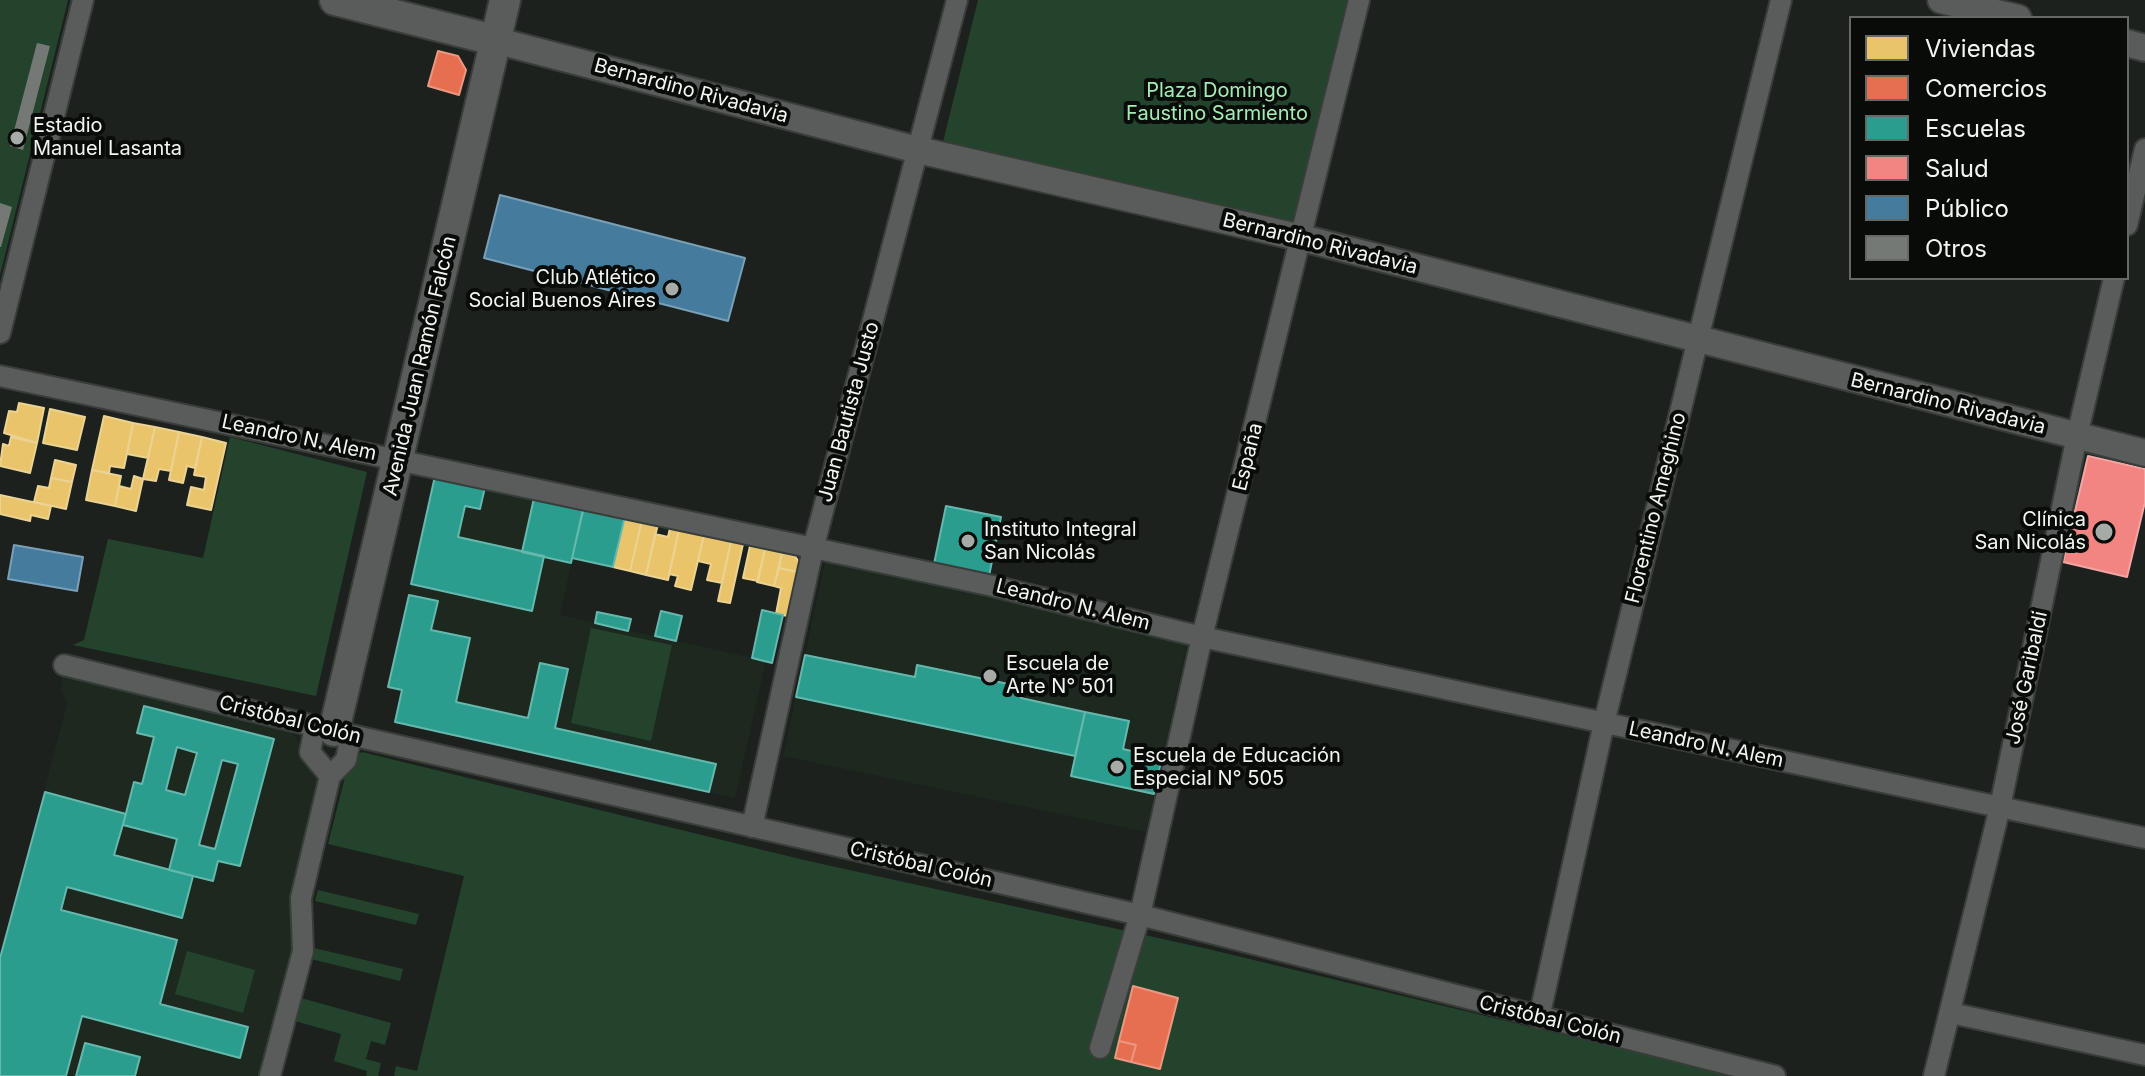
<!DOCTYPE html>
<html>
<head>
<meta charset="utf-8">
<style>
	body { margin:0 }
	#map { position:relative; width:2145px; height:1076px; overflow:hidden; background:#1c211e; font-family:Inter,sans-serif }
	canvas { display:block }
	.legend { position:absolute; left:1849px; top:16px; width:280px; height:264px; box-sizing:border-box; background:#080b08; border:2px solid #656966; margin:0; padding:10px 14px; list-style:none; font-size:24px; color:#f1f6f2 }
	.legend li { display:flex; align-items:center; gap:16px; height:40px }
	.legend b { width:40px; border:2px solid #656966 }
</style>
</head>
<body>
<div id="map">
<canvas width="2145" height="1076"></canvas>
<ul class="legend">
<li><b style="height:22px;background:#e9c46a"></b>Viviendas</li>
<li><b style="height:22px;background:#e76f51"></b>Comercios</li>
<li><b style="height:22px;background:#2a9d8f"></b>Escuelas</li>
<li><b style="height:22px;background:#f28482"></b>Salud</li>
<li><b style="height:22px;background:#457b9d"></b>Público</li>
<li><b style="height:22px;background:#757976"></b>Otros</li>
</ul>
</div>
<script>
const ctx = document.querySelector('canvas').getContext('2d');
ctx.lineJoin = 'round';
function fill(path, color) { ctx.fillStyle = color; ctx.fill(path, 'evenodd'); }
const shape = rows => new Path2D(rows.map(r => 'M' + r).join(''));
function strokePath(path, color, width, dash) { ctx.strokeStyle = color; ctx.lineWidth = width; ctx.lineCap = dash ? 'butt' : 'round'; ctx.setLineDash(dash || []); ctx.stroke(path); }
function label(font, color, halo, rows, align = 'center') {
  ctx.font = font + ' Inter,sans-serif'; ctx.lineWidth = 8; ctx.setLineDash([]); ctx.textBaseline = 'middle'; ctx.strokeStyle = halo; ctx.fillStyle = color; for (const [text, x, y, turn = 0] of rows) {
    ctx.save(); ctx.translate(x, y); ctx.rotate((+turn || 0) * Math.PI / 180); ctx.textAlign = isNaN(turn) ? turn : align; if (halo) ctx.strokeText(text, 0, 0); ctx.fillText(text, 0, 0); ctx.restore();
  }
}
fill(shape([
	[435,476,583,509,560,615,766,661,735,798,395,722,402,691,388,687],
	[825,562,1188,639,1146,832,783,756],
	[63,671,290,728,321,780,298,957,270,1076,0,1076,0,958,67,704,61,689]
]), '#1d281f');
fill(shape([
	[0,0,68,0,0,275],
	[978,0,1348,0,1292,226,943,142],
	[230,437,367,472,316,696,73,645,84,640,108,539,203,558],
	[591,628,672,645,651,741,571,723],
	[362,752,804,860,1208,949,1734,1076,394,1076,396,1066,417,1071,464,876,328,844,349,761],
	[318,890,419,914,416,925,315,901],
	[314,948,403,969,400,981,311,959],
	[187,951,255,970,243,1013,175,994],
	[301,998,391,1023,385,1045,371,1041,366,1059,381,1063,378,1076,366,1076,367,1071,334,1061,341,1034,295,1021]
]), '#24432d');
const homes = shape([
	[19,403,44,408,37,443,4,433,9,411,17,412,19,403],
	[50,409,85,417,77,450,43,443,50,409],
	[104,416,133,423,124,468,110,466,109,473,92,470,104,416],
	[133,423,155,427,148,458,127,454,133,423],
	[155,427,179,432,171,471,159,469,156,481,143,479,155,427],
	[179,432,202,437,195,468,187,466,183,483,169,480,179,432],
	[11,437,37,443,30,473,0,466,3,444,9,446,11,437],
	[202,437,226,443,211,510,187,505,191,487,204,490,206,477,194,475,202,437],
	[55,460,76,465,72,482,51,478,55,460],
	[92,470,121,476,115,506,86,500,92,470],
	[134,476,143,479,136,511,115,506,119,486,131,489,134,476],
	[51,478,72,482,66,509,34,502,38,486,49,488,51,478],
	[0,495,51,506,48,519,31,515,30,521,0,514,0,495],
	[625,516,642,520,630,571,613,567,625,516],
	[642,520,658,524,646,575,630,571,642,520],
	[670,528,679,530,668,580,646,575,655,534,668,537,670,528],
	[679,530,704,535,691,590,675,586,678,576,669,574,679,530],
	[704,535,731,541,722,583,707,580,711,564,698,561,704,535],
	[731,541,743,544,730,603,718,601,731,541],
	[750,546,765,549,758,581,743,578,750,546],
	[765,549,782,553,774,586,757,582,765,549],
	[782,553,795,556,800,564,798,572,779,568,782,553],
	[779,568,798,572,788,616,776,614,781,588,774,586,779,568]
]);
fill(homes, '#e9c46a');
strokePath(homes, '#ebd393', 2);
const shops = shape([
	[438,51,458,56,466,70,459,95,428,86,438,51],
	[1133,986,1178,998,1160,1069,1131,1062,1136,1045,1119,1041,1133,986],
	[1119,1041,1136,1045,1131,1062,1115,1058,1119,1041]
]);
fill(shops, '#e76f51');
strokePath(shops, '#ea9881', 2);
const schools = shape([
	[435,476,485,487,480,509,465,506,458,537,544,556,532,611,411,584,435,476],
	[534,498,583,509,571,563,522,552,534,498],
	[946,506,1001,517,989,576,934,564,946,506],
	[584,507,625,516,613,567,572,558,584,507],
	[409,595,438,601,431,630,470,638,456,702,528,718,540,663,568,669,555,728,716,764,709,792,395,722,402,690,388,687,409,595],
	[762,610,783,615,772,663,752,658,762,610],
	[661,611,682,616,676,641,655,636,661,611],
	[597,612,631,619,628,631,595,623,597,612],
	[805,655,915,677,917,665,1023,687,1021,698,1085,712,1075,756,796,697,805,655],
	[144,706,274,739,240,866,218,861,213,881,169,870,177,839,123,825,134,782,142,784,154,737,137,733,144,706],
	[177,747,197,753,185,795,166,790,177,747],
	[222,760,238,764,215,849,199,845,222,760],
	[1085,712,1129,721,1123,749,1162,758,1154,794,1071,776,1085,712],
	[45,792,126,814,114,855,193,876,182,918,67,887,61,910,177,940,160,1004,248,1027,240,1058,82,1016,66,1076,0,1076,0,958,45,792],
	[85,1043,140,1057,135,1076,76,1076,85,1043]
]);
fill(schools, '#2a9d8f');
strokePath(schools, '#66b8ad', 2);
const health = shape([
	[2088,456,2145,469,2145,502,2127,577,2063,562,2088,456]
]);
fill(health, '#f28482');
strokePath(health, '#f2a6a4', 2);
const public = shape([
	[500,195,745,258,728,321,484,258,500,195],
	[14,545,83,557,77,591,8,579,14,545]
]);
fill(public, '#457b9d');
strokePath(public, '#79a0b6', 2);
fill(shape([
	[37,43,50,46,23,150,10,146],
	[0,203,12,207,1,247,0,247]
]), '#757976');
const minor = shape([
	[2127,225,2145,149],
	[0,333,83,0],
	[0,376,993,586,1202,637,2145,838],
	[64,665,351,735,1140,915,1775,1076],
	[315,727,310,752,330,776],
	[330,776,346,760,351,735],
	[752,827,813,549,957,0],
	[1951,1013,2145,1055],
	[1539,1018,1604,723,1781,0],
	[1100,1048,1140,915,1202,637,1359,0],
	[270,1076,303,951,301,898,330,776],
	[1934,1076,2000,807,2077,436,2114,278]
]);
const tertiary = shape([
	[1941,0,2018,18],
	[494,40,918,150,1302,238,2145,453],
	[2127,43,2145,48]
]);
const secondary = shape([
	[335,0,494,40],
	[334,731,505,0]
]);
strokePath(minor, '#393d3a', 24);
strokePath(tertiary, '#393d3a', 30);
strokePath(secondary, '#393d3a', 34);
strokePath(minor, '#595c5a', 20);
strokePath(tertiary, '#595c5a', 26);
strokePath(secondary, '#595c5a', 30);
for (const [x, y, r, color] of [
	[17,138,8,"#a6aba8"],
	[672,289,8,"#a6aba8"],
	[2104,532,10,"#a6aba8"],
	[968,541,8,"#a6aba8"],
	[990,676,8,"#a6aba8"],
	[1117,767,8,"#a6aba8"]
]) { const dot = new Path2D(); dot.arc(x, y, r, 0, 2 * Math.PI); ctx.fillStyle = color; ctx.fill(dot); strokePath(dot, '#080b08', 3); }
label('20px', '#f1f6f2', '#080b08', [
	["Bernardino Rivadavia",691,91,15],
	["Bernardino Rivadavia",1320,244,14],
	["Avenida Juan Ramón Falcón",420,366,-77],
	["Bernardino Rivadavia",1948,404,14],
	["Juan Bautista Justo",849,412,-75],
	["Leandro N. Alem",299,438,12],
	["España",1248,457,-76],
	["Florentino Ameghino",1656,508,-76],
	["Leandro N. Alem",1073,605,14],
	["José Garibaldi",2027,678,-78],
	["Cristóbal Colón",290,720,14],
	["Leandro N. Alem",1706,745,12],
	["Cristóbal Colón",921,865,13],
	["Cristóbal Colón",1550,1020,14]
]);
label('20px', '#a2ecb4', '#080b08', [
	["Plaza Domingo",1217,91],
	["Faustino Sarmiento",1217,114]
]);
label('20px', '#f1f6f2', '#080b08', [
	["Estadio",33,126],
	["Manuel Lasanta",33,149],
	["Club Atlético",656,278,"right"],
	["Social Buenos Aires",656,301,"right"],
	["Clínica",2086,520,"right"],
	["San Nicolás",2086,543,"right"],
	["Instituto Integral",984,530],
	["San Nicolás",984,553],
	["Escuela de",1006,664],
	["Arte N° 501",1006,687],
	["Escuela de Educación",1133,756],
	["Especial N° 505",1133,779]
], 'left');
</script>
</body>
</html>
